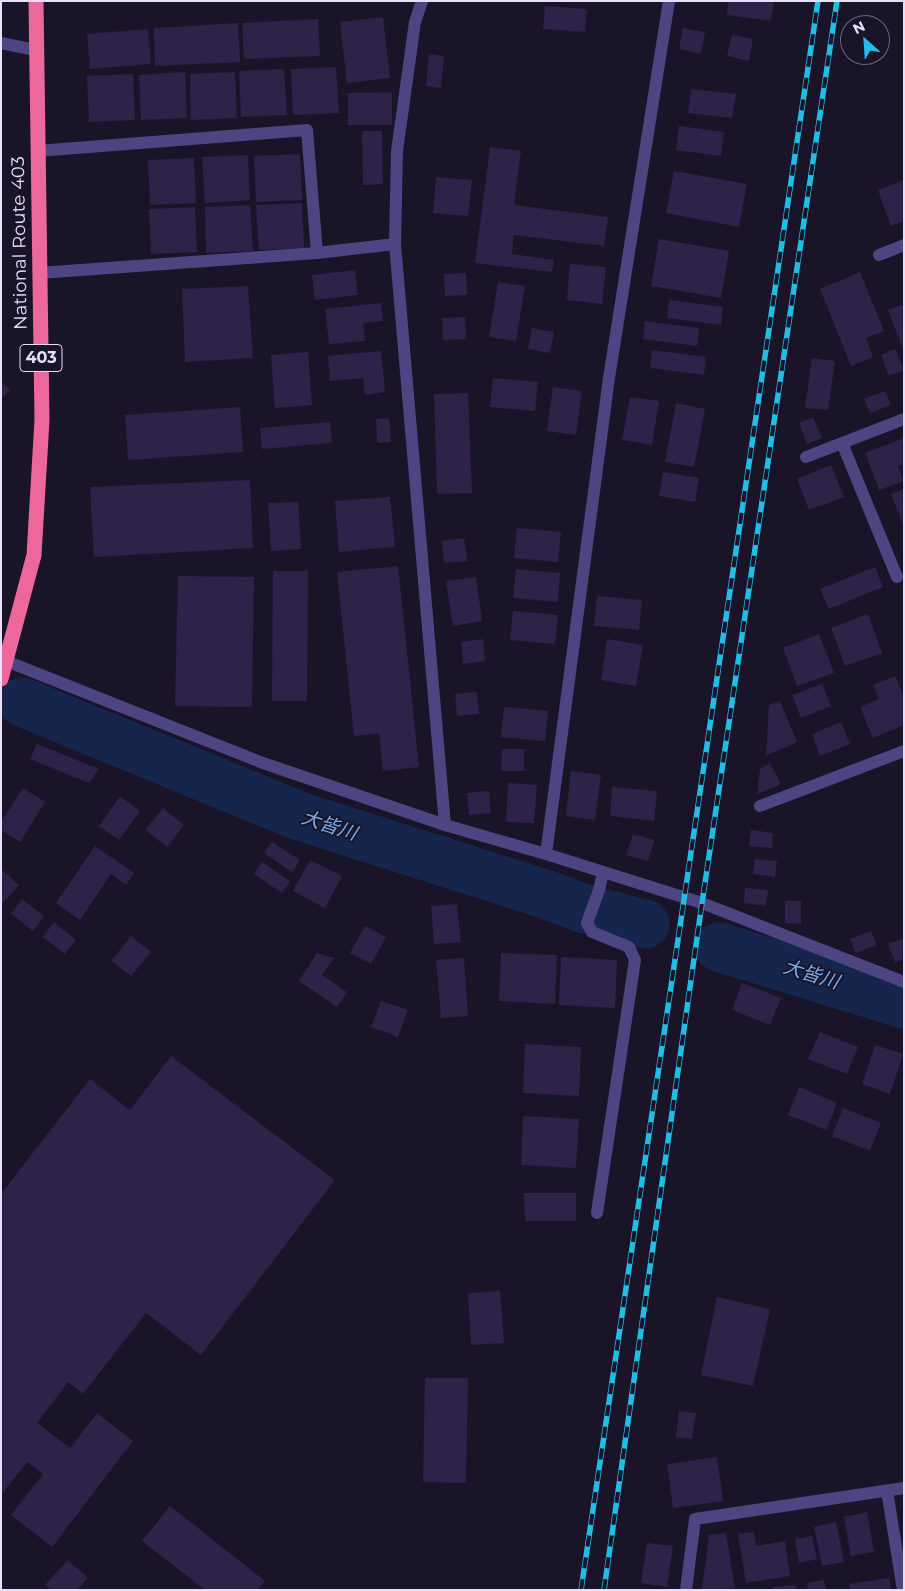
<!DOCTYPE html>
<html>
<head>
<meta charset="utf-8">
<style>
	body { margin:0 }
	#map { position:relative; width:905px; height:1591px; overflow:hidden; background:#1a1429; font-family:Montserrat,sans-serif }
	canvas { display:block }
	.frame { position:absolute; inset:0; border:2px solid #e6e0fb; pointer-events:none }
	.north { position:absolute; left:840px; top:15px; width:50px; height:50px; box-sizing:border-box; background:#1a1429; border:1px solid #6c667d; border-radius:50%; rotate:334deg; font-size:14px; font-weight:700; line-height:20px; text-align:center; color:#e6e0fb }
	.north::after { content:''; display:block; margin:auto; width:18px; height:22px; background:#22bde5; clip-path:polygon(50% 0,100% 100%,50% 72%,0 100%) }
</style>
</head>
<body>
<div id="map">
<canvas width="905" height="1591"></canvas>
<div class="frame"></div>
<div class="north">N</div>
</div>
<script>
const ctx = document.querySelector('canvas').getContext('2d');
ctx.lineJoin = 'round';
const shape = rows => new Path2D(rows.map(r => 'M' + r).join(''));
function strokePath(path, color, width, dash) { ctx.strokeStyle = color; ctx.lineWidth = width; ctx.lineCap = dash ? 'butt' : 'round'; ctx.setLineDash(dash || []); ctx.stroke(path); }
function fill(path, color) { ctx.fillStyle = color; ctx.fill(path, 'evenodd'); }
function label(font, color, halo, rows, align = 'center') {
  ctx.font = font + ' Montserrat,"Noto Sans JP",sans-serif'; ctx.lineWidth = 4; ctx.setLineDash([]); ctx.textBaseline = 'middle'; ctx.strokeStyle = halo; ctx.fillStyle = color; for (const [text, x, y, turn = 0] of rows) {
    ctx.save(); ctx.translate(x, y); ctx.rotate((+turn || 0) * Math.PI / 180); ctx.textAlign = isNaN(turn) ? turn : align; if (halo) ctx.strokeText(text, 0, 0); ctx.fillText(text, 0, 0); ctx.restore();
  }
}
strokePath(shape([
	[22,702,299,816,545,894,582,908,645,924],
	[719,947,904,1004]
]), '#16254b', 49);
fill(shape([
	[728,1,774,1,771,21,727,15],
	[545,6,587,9,585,32,543,29],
	[383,17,390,78,347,83,340,22],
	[318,19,320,56,244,59,242,23],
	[238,23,240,62,155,66,154,28],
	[683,28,705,32,701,54,679,49],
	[148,29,151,64,90,69,87,34],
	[732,35,753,39,749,61,727,56],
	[429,54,444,56,441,88,426,86],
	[336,67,339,113,293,115,291,69],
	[284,69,287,115,241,117,239,71],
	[185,72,187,118,141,120,139,75],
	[235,72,237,118,191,120,190,74],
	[133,74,135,120,89,122,87,76],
	[691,89,736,94,732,118,688,113],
	[392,92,392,125,348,125,348,93],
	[679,126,724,132,721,156,676,150],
	[362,131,382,131,383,184,363,185],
	[490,147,521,151,514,205,608,217,604,246,514,235,512,254,554,260,552,272,475,263],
	[300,154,302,200,256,202,254,156],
	[248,155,250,200,205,203,202,157],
	[194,158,196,203,150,205,148,160],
	[674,171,747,184,739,227,666,213],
	[436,177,472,180,468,216,433,213],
	[904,180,904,221,891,226,878,190],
	[302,203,304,248,259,250,256,205],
	[250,205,253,251,206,253,205,207],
	[195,207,197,252,151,254,149,209],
	[659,239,729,251,721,298,651,286],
	[570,264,606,267,602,304,567,300],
	[355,270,358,295,315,300,312,275],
	[860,272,884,331,866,338,873,357,851,366,820,289],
	[466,273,467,295,445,296,444,274],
	[498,282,525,286,516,341,489,337],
	[248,286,253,358,185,362,182,289],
	[669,300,723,307,721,325,667,318],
	[381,303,383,321,363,323,365,341,329,344,325,309],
	[904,304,904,352,888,310],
	[465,317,466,339,443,340,442,318],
	[645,321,699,328,697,346,643,339],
	[532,328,554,332,550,353,528,349],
	[895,349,904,370,889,376,881,355],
	[652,350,706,357,704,375,650,368],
	[381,351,385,392,365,395,363,378,330,381,328,356],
	[308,352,312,405,275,408,271,355],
	[812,358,835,361,828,410,805,408],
	[493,378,538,382,535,411,490,407],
	[1,382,10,390,1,399],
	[553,387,582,391,576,435,547,431],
	[885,391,891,405,870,413,864,399],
	[468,393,472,493,437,494,434,394],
	[630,397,659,401,652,445,622,440],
	[676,403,705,409,694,467,665,462],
	[240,407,243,452,128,460,125,415],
	[813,417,822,438,807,444,799,423],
	[389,418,391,442,377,443,376,419],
	[330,422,332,443,262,449,260,428],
	[904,438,904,464,898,466,904,481,879,490,865,453],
	[831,465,844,497,809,510,797,479],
	[663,472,699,478,695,502,659,496],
	[250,480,253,548,94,557,90,487],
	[904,489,904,526,891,494],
	[390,497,395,547,339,552,335,501],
	[298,502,301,549,271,551,268,503],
	[517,528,561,532,558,562,514,558],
	[464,538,467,561,444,563,442,541],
	[398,566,419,767,383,771,379,733,354,736,337,572],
	[875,567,883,587,829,609,820,589],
	[516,569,560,573,558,602,513,598],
	[273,571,308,571,307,701,272,701],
	[178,576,254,577,252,707,175,706],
	[476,577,482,621,453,626,446,581],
	[597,596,642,600,639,630,594,626],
	[513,611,558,615,555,644,510,640],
	[868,614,882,653,845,666,831,628],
	[819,634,834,673,797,686,783,648],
	[483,639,485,661,463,664,461,642],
	[607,639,643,645,636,686,601,680],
	[895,676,904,697,904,725,873,738,860,707,879,699,873,685],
	[822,684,831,706,801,718,792,695],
	[477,692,479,714,457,716,455,694],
	[780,701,797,742,766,756,769,705],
	[504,707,548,711,545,741,501,737],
	[841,722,850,744,820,756,812,734],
	[37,744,99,769,89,783,30,759],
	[502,749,524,749,524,771,501,771],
	[770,763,781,784,757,794,760,769],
	[571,771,601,775,595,820,566,816],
	[508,783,537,785,534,823,506,822],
	[612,787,657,791,654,821,610,816],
	[23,788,45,802,20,842,1,830,1,822],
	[489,791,491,813,469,815,467,793],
	[120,796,140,811,119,840,99,826],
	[163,808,184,825,167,847,145,830],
	[751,830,773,833,772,848,749,846],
	[633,834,654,840,648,861,626,855],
	[272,842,300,860,292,872,264,853],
	[95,846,134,873,126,885,111,874,80,920,56,903],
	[755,859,777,861,775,877,753,874],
	[310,860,342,876,325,908,293,891],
	[262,862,290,881,282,893,254,874],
	[1,869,19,885,1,905],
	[745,888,768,890,766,906,744,903],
	[22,899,44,916,33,931,11,914],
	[785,901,801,901,801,924,785,923],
	[457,904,461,942,434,944,431,906],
	[54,922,76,940,65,954,43,937],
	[365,926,386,937,371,964,350,953],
	[871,931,877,945,856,953,850,939],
	[131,936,151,952,131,976,111,961],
	[904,938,904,959,895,962,888,944],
	[317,953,334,958,322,975,347,992,337,1007,299,981],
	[501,953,557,955,555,1004,499,1001],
	[561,957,617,960,615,1008,559,1005],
	[464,958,468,1016,441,1018,436,960],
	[742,983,781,998,770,1025,732,1010],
	[381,1001,408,1010,398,1037,371,1027],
	[820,1032,858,1047,847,1074,808,1059],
	[525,1044,581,1047,579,1096,523,1093],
	[875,1045,903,1054,890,1094,862,1084],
	[171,1056,335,1180,201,1355,146,1313,83,1394,68,1382,37,1423,70,1448,97,1413,133,1441,52,1547,11,1515,43,1474,27,1462,1,1495,1,1194,90,1079,130,1110],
	[799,1087,837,1103,826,1130,788,1115],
	[843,1108,881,1123,870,1151,832,1136],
	[523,1116,579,1119,576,1168,521,1165],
	[524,1193,576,1193,576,1221,525,1221],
	[500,1291,504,1343,471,1345,468,1293],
	[717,1297,770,1309,753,1386,701,1375],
	[425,1378,468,1378,466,1483,423,1482],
	[679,1411,696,1413,692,1439,676,1437],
	[717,1457,723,1501,673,1508,667,1464],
	[170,1506,265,1581,257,1590,205,1590,142,1541],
	[867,1512,874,1552,851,1556,844,1517],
	[836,1522,844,1562,822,1566,814,1527],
	[754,1532,756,1546,785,1541,790,1576,746,1583,738,1534],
	[726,1533,735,1588,702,1590,709,1535],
	[812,1536,817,1559,799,1563,795,1539],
	[647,1543,673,1546,667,1587,641,1583],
	[68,1560,88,1578,77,1590,51,1590,45,1585],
	[889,1578,891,1590,850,1590,849,1584],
	[824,1580,826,1590,808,1590,807,1583],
	[796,1585,797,1590,773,1590,773,1587]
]), '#2e2248');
strokePath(shape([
	[422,1,415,22,397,151,395,244,445,825],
	[1,43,35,50],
	[37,151,307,130,317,253],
	[879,255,904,245],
	[39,273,317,253,395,244],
	[842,443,897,577],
	[806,457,904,419],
	[1,659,263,763,445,825,546,854,702,903,904,982],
	[760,806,904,751],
	[546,854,609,378,669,1],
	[597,1213,635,960,629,947,592,932,587,923,599,890,603,873],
	[887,1491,903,1590],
	[686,1590,695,1519,904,1488]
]), '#4d4582', 12);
strokePath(shape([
	[1,679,34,555,42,420,36,1]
]), '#ed689a', 15);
const rail = shape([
	[581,1590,818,1],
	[604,1590,702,903,837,1]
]);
strokePath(rail, '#22bde5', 5.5);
strokePath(rail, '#1a1429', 4, [11]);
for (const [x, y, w] of [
	[41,358,42]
]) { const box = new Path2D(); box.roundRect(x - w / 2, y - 13.5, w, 27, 4); ctx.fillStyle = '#1a1429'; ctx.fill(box); strokePath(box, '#e6e0fb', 1); }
label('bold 16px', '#e6e0fb', null, [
	["403",41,358]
]);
label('18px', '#e6e0fb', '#1a1429', [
	["National Route 403",20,243,-91]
]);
label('italic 19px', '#79acef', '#1a1429', [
	["大皆川",329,826,18],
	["大皆川",811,975,17]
]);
</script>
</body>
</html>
